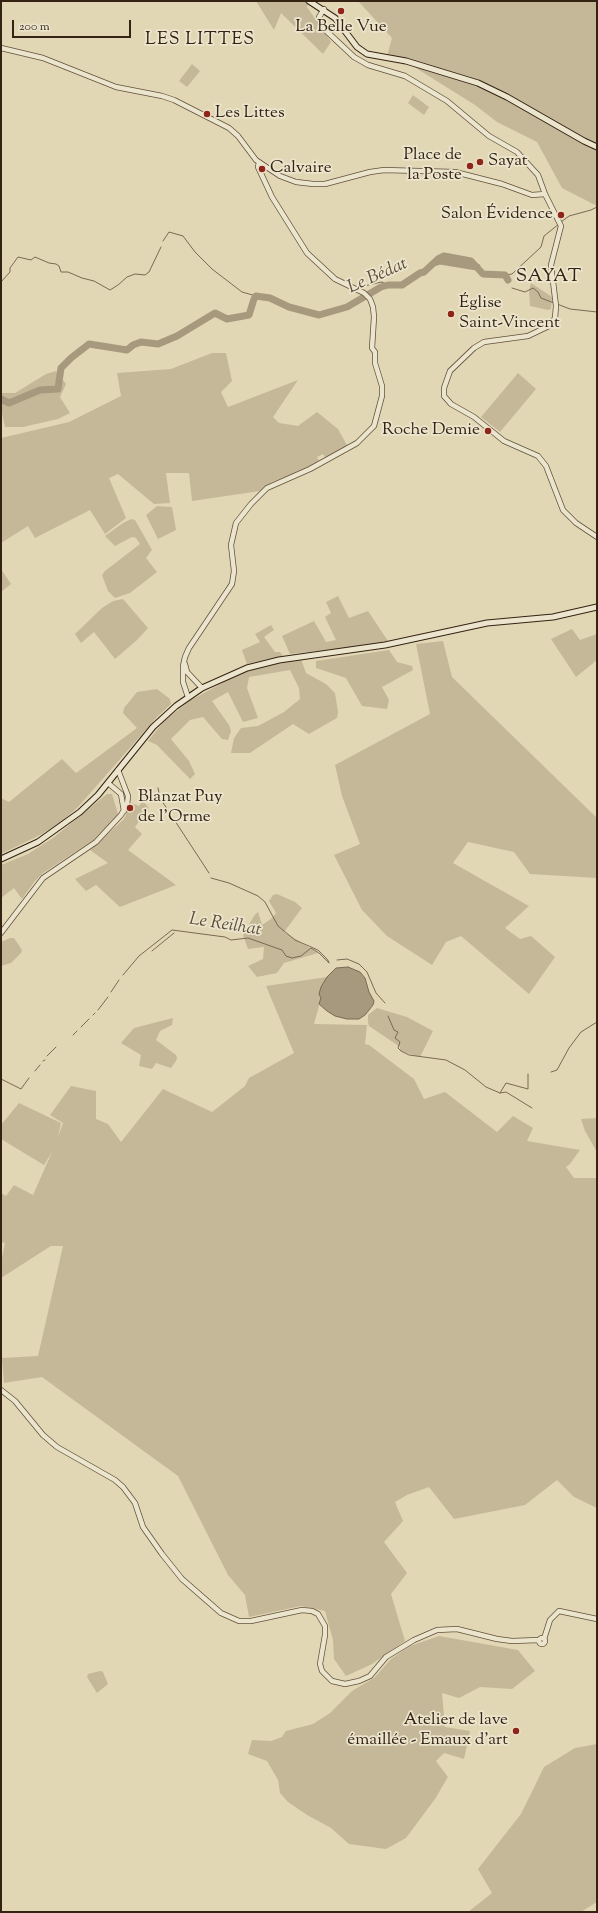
<!DOCTYPE html>
<html>
<head>
<meta charset="utf-8">
<style>
	body { margin:0 }
	#map { position:relative; width:598px; height:1913px; overflow:hidden; background:#e2d7b4; font-family:"Sorts Mill Goudy",serif }
	canvas { display:block }
	.frame { position:absolute; inset:0; border:2px solid #342213; pointer-events:none }
	.scale { position:absolute; left:12px; top:20px; width:119px; height:18px; box-sizing:border-box; border:2px solid #342213; border-top:0; padding-left:5px; font-size:12px; line-height:14px; white-space:nowrap; color:#342213; -webkit-text-stroke:3px #ece5ce; paint-order:stroke }
</style>
</head>
<body>
<div id="map">
<canvas width="598" height="1913"></canvas>
<div class="frame"></div>
<div class="scale">200 m</div>
</div>
<script>
const ctx = document.querySelector('canvas').getContext('2d');
ctx.lineJoin = 'round';
function fill(path, color) { ctx.fillStyle = color; ctx.fill(path, 'evenodd'); }
const shape = rows => new Path2D(rows.map(r => 'M' + r).join(''));
function strokePath(path, color, width, dash) { ctx.strokeStyle = color; ctx.lineWidth = width; ctx.lineCap = dash ? 'butt' : 'round'; ctx.setLineDash(dash || []); ctx.stroke(path); }
function label(font, color, halo, rows, align = 'center') {
  ctx.font = font + ' "Sorts Mill Goudy",serif'; ctx.lineWidth = 3.5; ctx.setLineDash([]); ctx.textBaseline = 'middle'; ctx.strokeStyle = halo; ctx.fillStyle = color; for (const [text, x, y, turn = 0] of rows) {
    ctx.save(); ctx.translate(x, y); ctx.rotate((+turn || 0) * Math.PI / 180); ctx.textAlign = isNaN(turn) ? turn : align; if (halo) ctx.strokeText(text, 0, 0); ctx.fillText(text, 0, 0); ctx.restore();
  }
}
fill(shape([
	[256,1,309,1,307,7,331,42,323,54,281,13,274,30],
	[358,1,597,1,597,206,562,188,537,142,497,122,475,105,403,60,387,56,392,38],
	[192,64,200,71,187,87,179,81],
	[413,95,429,107,424,115,408,103],
	[531,283,552,297,551,309,548,310,530,306,529,291],
	[212,353,226,353,232,381,221,392,228,407,298,380,273,417,279,423,298,426,317,412,338,429,348,447,326,458,323,454,317,457,319,461,306,469,272,482,260,491,192,501,189,473,166,473,170,503,154,504,118,474,109,478,126,518,105,534,90,510,35,538,28,526,1,543,1,438,69,422,121,396,117,373,171,369],
	[56,371,66,384,60,397,70,413,58,419,23,427,5,427,1,409,1,393,15,393,46,374],
	[518,373,536,389,500,432,481,417],
	[157,506,172,507,176,530,158,539,146,515],
	[131,519,135,520,152,550,146,558,157,572,130,593,115,598,108,591,102,575,105,571,140,544,136,538,132,537,115,546,105,536,123,523],
	[1,569,11,584,1,592],
	[338,596,349,618,368,611,388,641,363,646,290,654,282,636,314,621,326,642,336,640,325,617,331,613,326,602],
	[123,599,148,628,137,640,115,659,94,632,81,643,75,634,102,608,113,601],
	[271,625,274,630,264,637,275,652,280,652,283,656,247,664,242,650,260,642,255,634],
	[572,629,580,640,597,634,597,660,576,677,551,639],
	[443,641,452,677,597,818,597,878,530,874,514,852,468,842,453,863,529,906,505,928,520,939,531,936,555,957,529,994,461,936,446,942,432,965,387,936,362,910,334,855,360,844,342,796,335,765,430,714,416,644],
	[389,650,397,662,412,666,413,670,382,687,389,700,387,709,362,706,346,678,316,668,316,661],
	[301,659,306,673,326,684,335,693,338,712,337,718,309,734,293,724,250,753,231,753,234,738,241,728,258,726,284,712,300,699,299,688,290,670,249,677,247,688,258,718,243,722,228,692,212,701,229,725,231,731,228,740,222,739,203,717,190,720,171,739,189,761,195,774,190,779,157,745,148,741,164,721,191,700,239,674,255,667],
	[157,689,170,699,171,704,157,717,78,807,62,821,42,834,1,854,1,798,9,802,62,759,76,773,137,728,123,713,124,708,137,692],
	[107,794,112,794,118,814,112,823,95,839,43,873,35,881,22,899,14,888,1,898,1,865,28,854,53,838],
	[143,801,149,808,135,827,142,834,128,850,176,885,120,907,96,885,86,891,75,879,108,863,90,850,124,819,131,803,139,806],
	[277,894,295,902,302,908,284,932,318,953,284,963,277,973,257,977,248,966,263,959,264,947,248,949,243,935,254,916,258,912,262,925,271,919,276,913,269,901,273,895],
	[10,938,14,938,22,950,21,953,11,963,1,966,1,942],
	[327,977,314,1024,367,1025,365,1044,369,1045,414,1079,424,1099,445,1092,497,1132,513,1116,533,1128,527,1141,580,1150,570,1164,566,1167,574,1178,597,1178,597,1508,574,1497,557,1480,525,1505,454,1519,429,1487,407,1495,395,1502,403,1521,384,1542,407,1573,391,1594,405,1641,372,1664,346,1676,334,1659,333,1640,325,1611,301,1606,249,1617,245,1595,228,1575,178,1476,42,1377,4,1383,2,1358,38,1356,63,1246,51,1246,1,1278,1,1263,5,1243,1,1242,1,1193,6,1196,14,1185,33,1195,52,1152,44,1165,1,1139,1,1125,19,1103,61,1123,58,1137,63,1123,50,1115,71,1086,96,1091,96,1119,108,1124,121,1142,163,1089,212,1112,245,1086,249,1078,294,1053,266,986],
	[377,1008,407,1017,433,1031,420,1057,400,1051,400,1047,369,1026,368,1022,368,1015],
	[173,1018,172,1025,160,1031,156,1040,176,1055,177,1058,176,1061,171,1068,156,1063,152,1069,139,1066,141,1055,121,1043,134,1028],
	[597,1118,597,1152,585,1131,581,1119],
	[439,1636,518,1650,535,1671,512,1689,480,1687,459,1698,442,1693,445,1727,470,1731,464,1759,444,1753,436,1761,448,1777,435,1799,406,1838,386,1849,349,1844,331,1828,307,1815,288,1802,280,1793,278,1780,267,1761,248,1754,252,1740,271,1741,282,1737,286,1731,313,1724,330,1713,352,1691,375,1677,391,1659,410,1646],
	[100,1671,103,1672,108,1684,97,1693,87,1677,88,1674],
	[597,1744,597,1902,581,1912,468,1912,492,1893,478,1869,521,1814,544,1767,575,1748]
]), '#c4b899');
const water = shape([
	[348,967,360,972,365,978,369,992,374,1001,373,1005,365,1015,359,1019,347,1019,335,1016,327,1011,319,1004,321,998,319,994,321,987,327,977,336,968,348,967]
]);
fill(water, '#a7997d');
strokePath(water, '#796953', 1);
strokePath(shape([
	[561,222,569,216,591,210,597,207],
	[163,241,169,232,183,236,195,252,212,269,242,292,256,296],
	[505,275,512,274,541,247,544,236,559,224],
	[1,282,10,272,10,268,18,257,31,260,35,257,49,263,56,264,59,266,61,272,68,272,82,278,94,281,110,290,118,285,127,277,135,274,145,275,149,272,161,247],
	[512,288,525,292,533,288,538,292,541,298,554,303],
	[360,290,364,286,377,283,382,282,388,285],
	[557,304,570,309,597,312],
	[158,788,160,798,209,873],
	[211,878,229,883,258,896,265,902,278,926,295,940,318,950,327,959,329,962],
	[152,951,174,933],
	[337,960,347,959,359,964,367,972,376,993,385,1003],
	[123,975,139,956,172,930,225,937,231,940,248,938,282,950,286,956,292,958,301,956,311,948,319,953,329,963],
	[111,992,119,980],
	[98,1010,108,997],
	[93,1015,95,1013],
	[388,1016,394,1030,398,1032,395,1038,400,1042,398,1048,401,1051,409,1055,446,1060,465,1070,486,1087,500,1093,506,1092,532,1108],
	[81,1027,89,1019],
	[73,1035,77,1031],
	[47,1056,56,1047],
	[43,1061,45,1060],
	[35,1071,40,1065],
	[551,1072,557,1070,569,1048,581,1032,597,1022],
	[1,1079,21,1089,29,1078],
	[500,1093,506,1083,528,1089,528,1074]
]), '#796953', 1);
strokePath(shape([
	[434,263,440,261,477,267],
	[255,297,256,296,270,298,289,307,319,315,347,307,381,287,388,285,402,285,420,273,424,272,438,259,444,256,471,261,483,274,505,275,508,280],
	[1,399,9,403,40,390,58,389,61,368,71,358,89,344,127,350,133,345,141,342,158,344,177,336,215,313,227,319,249,315,254,299]
]), '#a7997d', 7);
const tertiary = shape([
	[324,9,319,17,321,26,354,57,368,65,405,76,447,101,489,136,517,152,538,175,545,194,561,226,551,265,556,306,555,318,549,326,528,336,484,342,474,348,450,371,444,388,444,396,451,404,474,417,504,441,538,456,546,466,563,510,576,523,597,537],
	[1,48,43,58,116,87,162,96,174,100,229,128,238,136,256,160,280,176,296,182,313,184,325,184,370,172,384,170,455,172,502,184,532,195,545,194],
	[185,664,187,672,202,688],
	[188,697,183,682,183,666,185,657,189,648,232,584,234,571,231,545,236,523,251,504,267,488,310,469,357,443,374,426,382,396,382,386,375,363,375,352,372,348,374,317,373,307,370,299,364,293,335,279,307,253,272,197,258,167,259,162],
	[108,783,121,794,124,811],
	[1,933,43,878,96,842,121,815,127,805,128,796,118,770],
	[1,1390,15,1401,43,1435,57,1447,115,1480,123,1487,135,1503,143,1527,162,1554,182,1579,221,1613,239,1621,251,1621,302,1610,312,1611,318,1614,325,1626,325,1635,320,1664,322,1671,332,1681,345,1684,359,1681,370,1676,386,1657,414,1640,437,1630,457,1629,497,1639,512,1641,539,1640],
	'539 1641a3 3 0 1 1 6 0a3 3 0 1 1-6 0Z',
	[544,1639,550,1620,559,1611,597,1619]
]);
const secondary = shape([
	[309,1,335,18,357,47,367,54,406,61,478,83,507,97,584,141,597,147],
	[1,859,38,842,80,812,98,795,153,727,176,706,202,688,247,668,279,660,385,645,487,623,553,617,597,607]
]);
strokePath(tertiary, '#604f3b', 6);
strokePath(secondary, '#342213', 7);
strokePath(tertiary, '#ece5ce', 4.5);
strokePath(secondary, '#ece5ce', 5);
for (const [x, y, r, color] of [
	[341,11,4,"#8f2418"],
	[207,114,4,"#8f2418"],
	[480,162,4,"#8f2418"],
	[470,166,4,"#8f2418"],
	[262,169,4,"#8f2418"],
	[561,215,4,"#8f2418"],
	[451,314,4,"#8f2418"],
	[488,431,4,"#8f2418"],
	[130,808,4,"#8f2418"],
	[516,1731,4,"#8f2418"]
]) { const dot = new Path2D(); dot.arc(x, y, r, 0, 2 * Math.PI); ctx.fillStyle = color; ctx.fill(dot); strokePath(dot, '#ece5ce', 1.5); }
label('17px', '#342213', '#ece5ce', [
	["La Belle Vue",341,28,"center"],
	["Les Littes",215,114],
	["Place de",462,156,"right"],
	["la Poste",462,176,"right"],
	["Sayat",488,162],
	["Calvaire",270,169],
	["Salon Évidence",553,215,"right"],
	["Église",459,304],
	["Saint-Vincent",459,324],
	["Roche Demie",480,431,"right"],
	["Blanzat Puy",138,798],
	["de l'Orme",138,818],
	["Atelier de lave",508,1721,"right"],
	["émaillée - Emaux d'art",508,1741,"right"]
], 'left');
ctx.letterSpacing = '1px';
label('18px', '#342213', '#ece5ce', [
	["LES LITTES",200,41]
]);
ctx.letterSpacing = '0px';
label('italic 18px', '#5c4c38', '#ece5ce', [
	["Le Bédat",378,277,-24],
	["Le Reilhat",225,926,9]
]);
ctx.letterSpacing = '1px';
label('19px', '#342213', '#ece5ce', [
	["SAYAT",549,278]
]);
ctx.letterSpacing = '0px';
</script>
</body>
</html>
